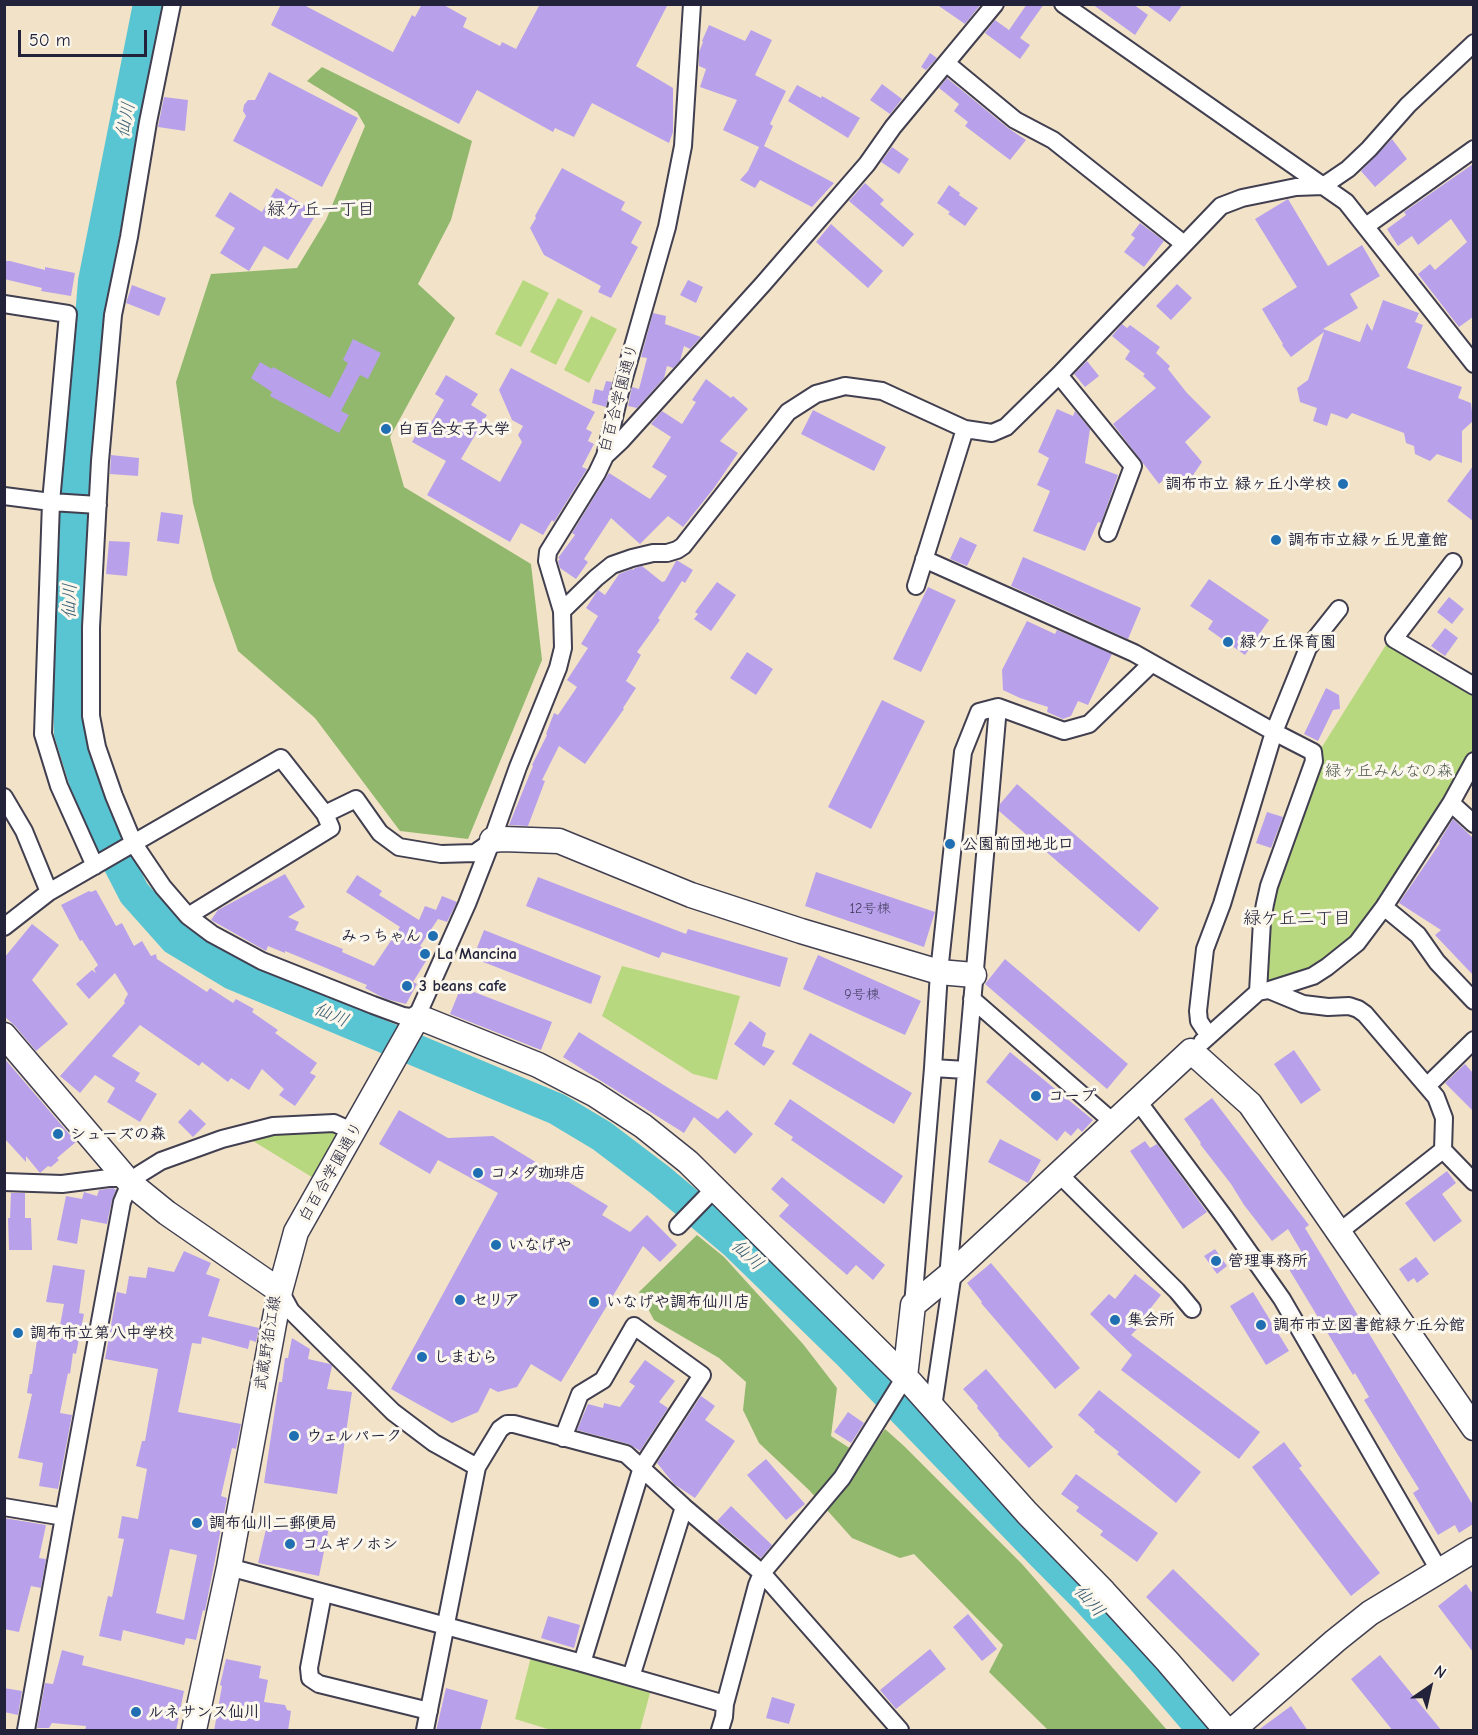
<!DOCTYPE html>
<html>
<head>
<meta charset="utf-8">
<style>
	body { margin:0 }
	#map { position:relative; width:1478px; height:1735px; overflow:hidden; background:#f2e3c8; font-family:"Comic Neue",sans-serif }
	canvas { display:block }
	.frame { position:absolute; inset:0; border:6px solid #22223b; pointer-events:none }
	.north { position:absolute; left:1400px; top:1657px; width:60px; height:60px; -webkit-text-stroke:4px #fbf7ec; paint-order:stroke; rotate:34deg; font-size:16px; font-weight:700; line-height:24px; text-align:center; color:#22223b }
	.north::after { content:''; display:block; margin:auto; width:21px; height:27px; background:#22223b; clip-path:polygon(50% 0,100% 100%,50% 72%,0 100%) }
	.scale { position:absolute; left:18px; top:30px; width:129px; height:27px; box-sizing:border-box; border:3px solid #22223b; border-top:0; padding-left:8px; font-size:18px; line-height:21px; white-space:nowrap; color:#22223b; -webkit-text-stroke:4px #fbf7ec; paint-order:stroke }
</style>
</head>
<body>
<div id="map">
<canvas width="1478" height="1735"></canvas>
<div class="frame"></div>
<div class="north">N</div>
<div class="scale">50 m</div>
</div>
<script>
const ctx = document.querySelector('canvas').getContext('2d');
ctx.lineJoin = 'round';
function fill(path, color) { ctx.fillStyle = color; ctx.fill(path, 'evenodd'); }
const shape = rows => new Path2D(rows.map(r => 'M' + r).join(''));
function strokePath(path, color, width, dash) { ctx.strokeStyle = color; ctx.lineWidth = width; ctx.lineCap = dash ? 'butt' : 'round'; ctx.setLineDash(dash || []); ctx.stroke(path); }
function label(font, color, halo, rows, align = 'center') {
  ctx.font = font + ' "Comic Neue","Klee One",sans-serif'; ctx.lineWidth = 6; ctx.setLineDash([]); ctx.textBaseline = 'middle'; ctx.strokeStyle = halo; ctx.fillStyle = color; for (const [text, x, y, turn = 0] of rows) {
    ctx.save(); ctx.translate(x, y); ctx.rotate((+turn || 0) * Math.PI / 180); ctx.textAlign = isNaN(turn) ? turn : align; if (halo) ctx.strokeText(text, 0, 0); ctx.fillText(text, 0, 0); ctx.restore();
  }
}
fill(shape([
	[523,280,549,293,521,347,495,334],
	[558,298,583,311,556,365,530,352],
	[591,316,617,329,589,383,564,370],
	[1389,640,1473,686,1473,761,1357,943,1269,990,1260,974,1262,921,1315,758],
	[622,966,740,996,717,1080,693,1074,602,1016],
	[333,1131,338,1141,315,1179,253,1141,285,1132],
	[531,1657,650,1693,640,1730,551,1730,515,1719]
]), '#b8d880');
fill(shape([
	[322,67,472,141,451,220,418,284,455,318,390,437,404,487,531,564,542,660,468,839,400,831,315,718,238,651,213,580,193,503,176,382,211,274,297,268,326,220,365,126,357,112,307,81],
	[697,1235,724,1257,803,1344,837,1388,831,1436,865,1458,885,1429,904,1446,1022,1564,1167,1730,1048,1730,989,1672,1003,1645,914,1554,900,1558,852,1538,809,1490,759,1443,743,1410,746,1382,719,1358,654,1320,639,1292]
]), '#92b86e');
strokePath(shape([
	[149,4,94,281,81,436,75,480,68,660,70,733,98,823,134,893,175,939,233,974,557,1109,602,1136,660,1180,735,1243,847,1352,1043,1555,1089,1601,1141,1657,1194,1719,1201,1730]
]), '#59c5d2', 32);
fill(shape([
	[281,4,302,4,393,52,412,15,415,17,422,4,442,4,467,18,463,27,500,46,502,42,516,49,540,4,668,4,636,66,673,88,673,132,669,143,592,103,574,137,555,128,553,132,477,90,459,124,271,25],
	[936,4,981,4,965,24],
	[1027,4,1044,4,1020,38,1030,45,1020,59,985,33,995,20,1009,30],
	[1092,4,1133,4,1148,15,1135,35],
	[1145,4,1183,4,1170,22],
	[709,25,745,41,751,30,772,40,755,75,786,91,770,124,773,126,764,146,834,183,812,207,760,180,755,188,740,180,748,171,759,147,723,130,737,100,700,87,706,69,699,66,699,52,703,42,702,41],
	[930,53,937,58,926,70,921,67],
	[269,72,358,118,322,187,233,141,246,116,243,111,244,105,248,100,255,100],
	[947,78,1008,128,1026,140,1010,160,965,126,968,122,954,111,959,104,939,88],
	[882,84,902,99,890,114,870,100],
	[797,85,821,98,822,96,860,118,848,138,788,101],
	[164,97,188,100,185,131,158,127],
	[1392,139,1407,159,1375,187,1361,171],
	[892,147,909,159,899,174,881,162],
	[1473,164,1473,317,1459,327,1418,274,1430,264,1435,270,1467,242,1451,219,1418,245,1412,236,1398,246,1387,229,1406,215,1404,212],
	[562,168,625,202,621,210,642,222,631,243,638,247,611,298,598,292,601,286,544,255,530,228,536,218,535,216],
	[865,183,884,200,880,204,914,234,903,247,849,201],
	[949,185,960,193,959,195,978,208,965,226,948,214,950,212,937,203],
	[276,188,317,213,288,260,264,246,249,271,220,253,235,228,215,216,230,192,262,212],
	[1288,199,1328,266,1362,245,1380,276,1350,294,1358,308,1323,329,1360,342,1367,323,1372,331,1383,300,1419,313,1415,322,1423,325,1407,368,1462,387,1458,398,1471,403,1473,421,1462,431,1462,463,1437,454,1430,461,1415,454,1414,446,1406,443,1404,433,1352,413,1347,419,1331,413,1327,426,1313,421,1317,408,1300,402,1297,388,1308,380,1324,332,1291,357,1282,345,1283,344,1262,309,1297,287,1255,219],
	[1140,223,1164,241,1144,267,1124,252,1135,238,1131,235],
	[831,224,883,271,868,288,816,242],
	[4,261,10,261,45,270,45,267,75,273,71,296,41,291,42,288,4,279],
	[688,280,703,287,696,303,680,295],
	[1177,284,1192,298,1171,320,1156,306],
	[132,285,166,298,159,316,126,303],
	[653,313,666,316,665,324,701,337,690,349,684,346,680,361,673,368,667,366,664,378,637,408,628,406,632,387,639,389,647,358,641,357],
	[1122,324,1127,328,1130,325,1160,347,1156,353,1170,366,1168,369,1187,393,1211,417,1185,442,1202,462,1187,484,1171,473,1159,484,1113,424,1156,388,1143,376,1145,374,1125,359,1130,351,1112,336],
	[353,339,381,353,368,379,360,375,341,411,349,415,339,433,270,396,272,392,251,378,260,362,272,369,273,367,330,398,348,363,343,360],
	[1087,361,1099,376,1085,387,1074,374],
	[511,368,595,412,586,429,592,432,588,441,594,444,582,467,587,469,554,522,552,520,543,535,521,523,510,542,427,495,446,461,412,442,422,424,428,428,444,400,435,394,446,375,478,394,471,405,487,415,461,459,500,482,522,442,518,435,523,426,512,420,499,390],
	[706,379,731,398,733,396,748,409,720,441,738,453,714,488,683,527,668,516,640,544,611,518,584,559,588,562,576,579,560,568,558,561,560,559,558,558,575,535,572,533,609,473,650,499,667,476,652,467,671,437,651,424,662,411,682,424,696,402,692,400],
	[606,381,612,382,606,407,592,403,595,389,603,391],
	[1057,409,1073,416,1075,411,1090,429,1085,463,1118,475,1101,523,1098,522,1085,551,1033,531,1050,491,1037,485,1049,458,1038,452],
	[813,410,886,447,874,471,801,434],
	[111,455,139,458,138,476,110,474],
	[1473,466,1473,521,1447,501],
	[161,512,183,515,179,544,157,541],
	[960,537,977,545,967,566,950,559],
	[109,541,130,542,127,576,106,574],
	[1023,557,1141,608,1128,639,1011,586],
	[676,561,678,561,693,570,685,583,682,581,658,618,660,620,637,652,641,655,626,681,636,688,623,708,624,709,585,764,559,746,542,780,545,781,528,826,509,825,533,766,532,765,547,735,546,734,554,713,558,715,577,687,567,680,588,648,581,644,598,616,586,608,598,590,605,595,619,574,632,569,633,570,635,568,642,566,662,582,665,581],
	[1209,579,1269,620,1245,655,1208,629,1213,621,1190,606],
	[717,582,736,595,711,631,694,619,698,614,695,612],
	[928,587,956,600,921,672,893,659],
	[1449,597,1464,609,1452,624,1437,612],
	[1027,621,1055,634,1057,630,1112,654,1088,705,1078,701,1071,716,1063,719,1047,712,1048,707,1020,698,1003,690,1002,670],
	[1445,628,1458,638,1445,656,1431,646],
	[747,652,773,669,756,695,730,678],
	[1326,688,1339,695,1340,709,1333,710,1318,741,1304,734],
	[882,700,925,721,871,829,828,807],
	[1017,784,1159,908,1139,932,999,811,1000,804],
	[1267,812,1283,817,1271,848,1256,843],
	[1453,819,1473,838,1473,975,1435,935,1441,930,1399,903,1440,843,1439,842],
	[816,872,935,912,924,947,805,906],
	[285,874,305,907,288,917,299,922,295,930,343,949,342,952,374,966,400,927,346,892,357,875,382,891,379,895,419,920,425,906,436,910,442,896,457,902,447,922,438,919,420,946,431,953,413,982,417,984,406,1004,386,999,365,988,367,985,285,951,285,953,268,946,266,951,211,920,218,910],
	[538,877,686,934,688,929,788,958,780,987,662,952,659,958,526,906],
	[96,890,116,926,122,923,134,946,142,941,151,956,156,954,157,959,207,992,210,988,233,1003,236,999,254,1009,252,1012,278,1030,275,1033,317,1063,310,1073,316,1076,295,1106,279,1095,284,1089,262,1069,249,1090,231,1078,228,1082,202,1062,199,1066,140,1025,112,1056,140,1073,135,1081,157,1094,140,1122,107,1102,115,1088,95,1075,80,1093,60,1076,125,1003,124,1001,128,994,115,973,89,999,76,984,92,970,96,973,94,969,98,965,82,940,80,941,61,905,89,891,91,892],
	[32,924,59,945,32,980,68,1024,36,1051,15,1026,4,1016,4,958],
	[484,930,601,976,591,1004,473,958],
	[818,955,921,1001,905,1035,803,989],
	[1005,959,1128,1064,1107,1089,985,984],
	[461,987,552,1022,541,1050,450,1014],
	[750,1021,766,1033,762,1046,775,1051,764,1066,734,1044],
	[579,1032,718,1119,727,1110,753,1134,735,1154,694,1117,684,1133,563,1057],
	[810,1033,912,1093,894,1124,792,1064],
	[1294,1050,1321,1090,1301,1104,1274,1064],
	[1010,1052,1093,1120,1082,1132,1078,1128,1071,1136,1065,1131,1057,1141,986,1082],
	[4,1058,76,1142,57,1158,59,1160,51,1167,48,1166,40,1173,26,1156,26,1162,4,1138],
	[1465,1064,1473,1073,1473,1111,1445,1083],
	[1212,1098,1309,1225,1305,1228,1473,1505,1473,1524,1459,1533,1455,1525,1438,1535,1413,1493,1419,1489,1364,1400,1369,1397,1355,1373,1353,1375,1287,1266,1304,1256,1288,1229,1272,1241,1244,1205,1231,1184,1200,1144,1201,1143,1184,1119],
	[790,1099,903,1176,884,1204,791,1140,793,1137,774,1124],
	[190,1109,206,1124,193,1137,178,1122],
	[399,1110,448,1138,493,1136,608,1206,602,1215,630,1232,647,1215,677,1245,660,1262,643,1246,561,1382,531,1364,517,1387,498,1392,490,1388,478,1412,452,1423,391,1389,498,1193,438,1160,430,1174,379,1144],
	[1000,1139,1041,1160,1028,1183,988,1162],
	[1145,1141,1150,1148,1157,1144,1207,1212,1183,1229,1130,1151],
	[1447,1171,1456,1183,1442,1194,1462,1221,1434,1242,1405,1203],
	[782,1177,885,1265,873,1280,856,1265,847,1275,779,1216,789,1205,771,1189],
	[113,1188,116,1190,112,1200,107,1224,81,1219,77,1244,57,1240,66,1196,82,1199,84,1192,97,1196,99,1190],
	[11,1193,25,1193,25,1218,31,1218,32,1250,9,1250,8,1218,10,1218],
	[1215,1249,1227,1266,1217,1274,1204,1256],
	[184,1251,211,1263,206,1274,220,1279,208,1316,259,1328,256,1342,250,1340,248,1349,202,1337,201,1344,192,1343,178,1412,241,1424,236,1449,232,1448,221,1496,227,1498,205,1611,203,1610,196,1640,186,1638,184,1645,123,1630,121,1641,99,1636,108,1596,112,1597,124,1539,118,1538,122,1516,138,1519,147,1469,136,1466,142,1441,145,1441,158,1369,105,1359,117,1292,126,1294,129,1276,146,1278,148,1267,174,1272],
	[170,1549,197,1555,184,1620,156,1613],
	[1416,1257,1429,1274,1417,1283,1414,1278,1408,1282,1399,1269],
	[991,1263,1080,1368,1055,1389,981,1303,982,1302,967,1283],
	[53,1265,85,1270,79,1313,84,1314,76,1354,73,1353,70,1374,68,1373,60,1413,72,1415,58,1489,39,1486,43,1463,18,1458,32,1394,27,1393,30,1374,32,1374,38,1333,58,1336,64,1304,46,1302],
	[1135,1274,1161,1295,1139,1323,1141,1325,1131,1335,1260,1432,1239,1459,1121,1370,1132,1355,1090,1314,1109,1294,1115,1299],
	[1253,1292,1289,1351,1266,1365,1230,1306],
	[292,1338,310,1349,308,1359,330,1364,332,1366,327,1389,352,1392,337,1494,264,1483,279,1382,282,1382,285,1358,288,1358],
	[645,1360,675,1381,659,1402,668,1408,640,1451,629,1444,577,1430,588,1404,603,1408,604,1403,620,1407,635,1386,629,1382],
	[986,1369,1053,1447,1029,1468,998,1435,999,1434,977,1408,978,1406,963,1389],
	[1099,1390,1201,1472,1176,1503,1117,1454,1119,1452,1094,1432,1095,1430,1078,1415],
	[701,1396,715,1406,705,1420,735,1441,695,1498,674,1484,657,1463],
	[848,1412,864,1423,851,1443,834,1432],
	[1284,1442,1302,1466,1299,1468,1380,1573,1351,1596,1252,1467],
	[766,1459,805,1504,786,1520,747,1475],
	[1076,1474,1158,1533,1137,1562,1100,1535,1103,1531,1076,1511,1079,1507,1061,1494],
	[731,1506,772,1545,761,1558,717,1521],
	[306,1517,330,1522,319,1576,258,1563,267,1525,303,1532],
	[4,1518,46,1525,39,1558,46,1559,41,1588,31,1586,19,1632,4,1629],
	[1173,1569,1260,1654,1233,1682,1146,1597],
	[1466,1584,1473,1594,1473,1652,1438,1606],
	[968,1614,997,1649,982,1661,953,1627],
	[548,1616,580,1625,574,1648,541,1638],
	[930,1649,946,1669,896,1709,880,1690],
	[62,1650,84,1656,82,1665,184,1691,176,1731,85,1731,86,1726,52,1723,49,1728,37,1728,45,1683,53,1684],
	[1380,1655,1442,1731,1393,1731,1351,1679],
	[226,1659,261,1666,259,1678,268,1680,264,1702,285,1705,287,1710,291,1711,288,1731,214,1731,222,1686,220,1685],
	[4,1688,22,1691,18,1715,4,1712],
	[446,1688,488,1700,480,1731,436,1731],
	[772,1697,795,1704,789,1724,766,1718],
	[1291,1706,1308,1731,1257,1731]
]), '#b8a1ea');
const street = shape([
	[172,4,148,122,129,237,113,315,100,461,91,627,91,716,97,747,114,796,134,844,163,887,188,916,212,934,262,961,373,1005,403,1016,417,1018],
	[1063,4,1346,202,1474,364],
	[946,63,1015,120,1053,140,1184,244],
	[1366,226,1474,149],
	[4,304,68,314,51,502,43,734,59,786,95,866],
	[1059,375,1133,466,1108,533],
	[605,456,621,441,763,284,867,164,893,127,995,4],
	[4,496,51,502,98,505],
	[924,559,1134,653,1274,732,1313,752,1314,761,1269,886,1265,904,1262,921,1258,992],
	[1453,562,1394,639,1474,686],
	[916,586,965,429],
	[562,611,596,578,612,565,632,558,653,553,667,553,677,550,683,546,788,412,816,394,845,386,882,391,965,429,992,433,1006,427,1059,375,1221,206,1242,198,1296,187,1323,186,1348,169,1369,149,1408,105,1474,43],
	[4,797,24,831,49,892],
	[1451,803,1474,824],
	[1384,907,1418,935,1437,962,1474,1001],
	[188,916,331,828,325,814],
	[4,927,49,892,281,758,325,814,356,799,380,833,399,847,441,854,475,853,492,841],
	[1269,990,1303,1004,1328,1007,1349,1006,1358,1009,1365,1014,1436,1097,1444,1118,1443,1150,1474,1182],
	[972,999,1113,1122],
	[413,1025,467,904,492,840,518,767,558,668,563,648,562,611,547,561,548,552,597,473,605,456,620,392,667,227,683,146,692,4],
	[1209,1036,1199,1021,1198,1011,1205,949,1222,904,1274,732,1308,648,1339,609],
	[1202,1042,1258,992,1269,990,1313,976,1327,967,1357,943,1384,907,1451,803,1474,761],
	[933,1068,966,1070],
	[1427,1086,1474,1040],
	[1137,1100,1225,1218,1282,1299,1439,1570],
	[1058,1173,1177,1291,1192,1309],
	[4,1182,62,1184,109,1178,126,1178],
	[678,1226,714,1189],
	[1339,1232,1443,1150],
	[280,1291,291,1311,393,1412,434,1443,477,1467],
	[913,1305,933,1068,939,972,963,752,979,712,998,707,1064,731,1089,724,1151,664],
	[933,1407,953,1272,949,1266,998,707],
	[563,1438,580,1394,603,1380,634,1326,702,1375,642,1467,582,1663],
	[4,1507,64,1517],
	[229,1567,582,1663,725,1704],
	[323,1594,309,1668,310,1678,319,1684,429,1711],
	[631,1677,684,1507],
	[26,1730,64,1517,122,1202,130,1183,140,1174,161,1161,222,1139,273,1126,334,1123,354,1132],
	[425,1730,477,1467,500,1429,507,1424,514,1424,626,1454,684,1507,762,1573,900,1730],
	[720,1730,724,1717,725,1704,757,1585,762,1573,842,1478,905,1377]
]);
const secondary = shape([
	[492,840,503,839,559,841,691,895,801,931,939,972,974,975],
	[417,1018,426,1020,538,1065,594,1094,643,1126,688,1162,910,1382,1027,1513,1104,1592,1168,1662,1226,1730],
	[4,1035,130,1183,167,1213,280,1291],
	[905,1377,913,1305,953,1272,1191,1051,1250,1104,1474,1428],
	[194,1730,229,1567,280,1291,296,1232,413,1025],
	[1233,1730,1335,1641,1370,1613,1474,1550]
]);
strokePath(street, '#413f50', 20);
strokePath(secondary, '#413f50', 27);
strokePath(street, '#fff', 16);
strokePath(secondary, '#fff', 24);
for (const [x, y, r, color] of [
	[386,429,6,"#1f6fb2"],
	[1343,484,6,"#1f6fb2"],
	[1276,540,6,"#1f6fb2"],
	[1228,642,6,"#1f6fb2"],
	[950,844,6,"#1f6fb2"],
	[433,936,6,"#1f6fb2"],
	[425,954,6,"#1f6fb2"],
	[407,986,6,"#1f6fb2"],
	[1036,1096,6,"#1f6fb2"],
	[58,1134,6,"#1f6fb2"],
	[478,1173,6,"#1f6fb2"],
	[496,1245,6,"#1f6fb2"],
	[1216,1261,6,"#1f6fb2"],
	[460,1300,6,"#1f6fb2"],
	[594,1302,6,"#1f6fb2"],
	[1115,1320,6,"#1f6fb2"],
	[1261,1325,6,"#1f6fb2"],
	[18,1333,6,"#1f6fb2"],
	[422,1357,6,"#1f6fb2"],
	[294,1436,6,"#1f6fb2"],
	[197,1523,6,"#1f6fb2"],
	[290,1544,6,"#1f6fb2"],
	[136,1712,6,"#1f6fb2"]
]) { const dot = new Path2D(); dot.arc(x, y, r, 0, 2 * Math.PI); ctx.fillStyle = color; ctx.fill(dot); strokePath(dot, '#fbf7ec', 2); }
label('14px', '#484267', null, [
	["12号棟",870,909],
	["9号棟",862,995]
]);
label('16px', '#22223b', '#fbf7ec', [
	["白百合学園通り",619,398,-75],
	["白百合学園通り",331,1172,-60],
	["武蔵野狛江線",268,1343,-81]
]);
label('bold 16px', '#22223b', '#fbf7ec', [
	["白百合女子大学",398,429],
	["調布市立 緑ヶ丘小学校",1331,484,"right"],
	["調布市立緑ヶ丘児童館",1288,540],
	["緑ケ丘保育園",1240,642],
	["公園前団地北口",962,844],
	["みっちゃん",421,936,"right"],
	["La Mancina",437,954],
	["3 beans cafe",419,986],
	["コープ",1048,1096],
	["シューズの森",70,1134],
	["コメダ珈琲店",490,1173],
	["いなげや",508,1245],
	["管理事務所",1228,1261],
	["セリア",472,1300],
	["いなげや調布仙川店",606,1302],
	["集会所",1127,1320],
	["調布市立図書館緑ケ丘分館",1273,1325],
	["調布市立第八中学校",30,1333],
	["しまむら",434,1357],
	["ウェルパーク",306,1436],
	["調布仙川二郵便局",209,1523],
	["コムギノホシ",302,1544],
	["ルネサンス仙川",148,1712]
], 'left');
label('16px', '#4f5950', '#fbf7ec', [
	["緑ヶ丘みんなの森",1389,771]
]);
label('italic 18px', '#355b70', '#fbf7ec', [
	["仙川",126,120,-79],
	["仙川",70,601,-88],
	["仙川",331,1015,23],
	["仙川",747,1255,43],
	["仙川",1089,1601,48]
]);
label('18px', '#22223b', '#fbf7ec', [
	["緑ケ丘一丁目",321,210],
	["緑ケ丘二丁目",1297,919]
]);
</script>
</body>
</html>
